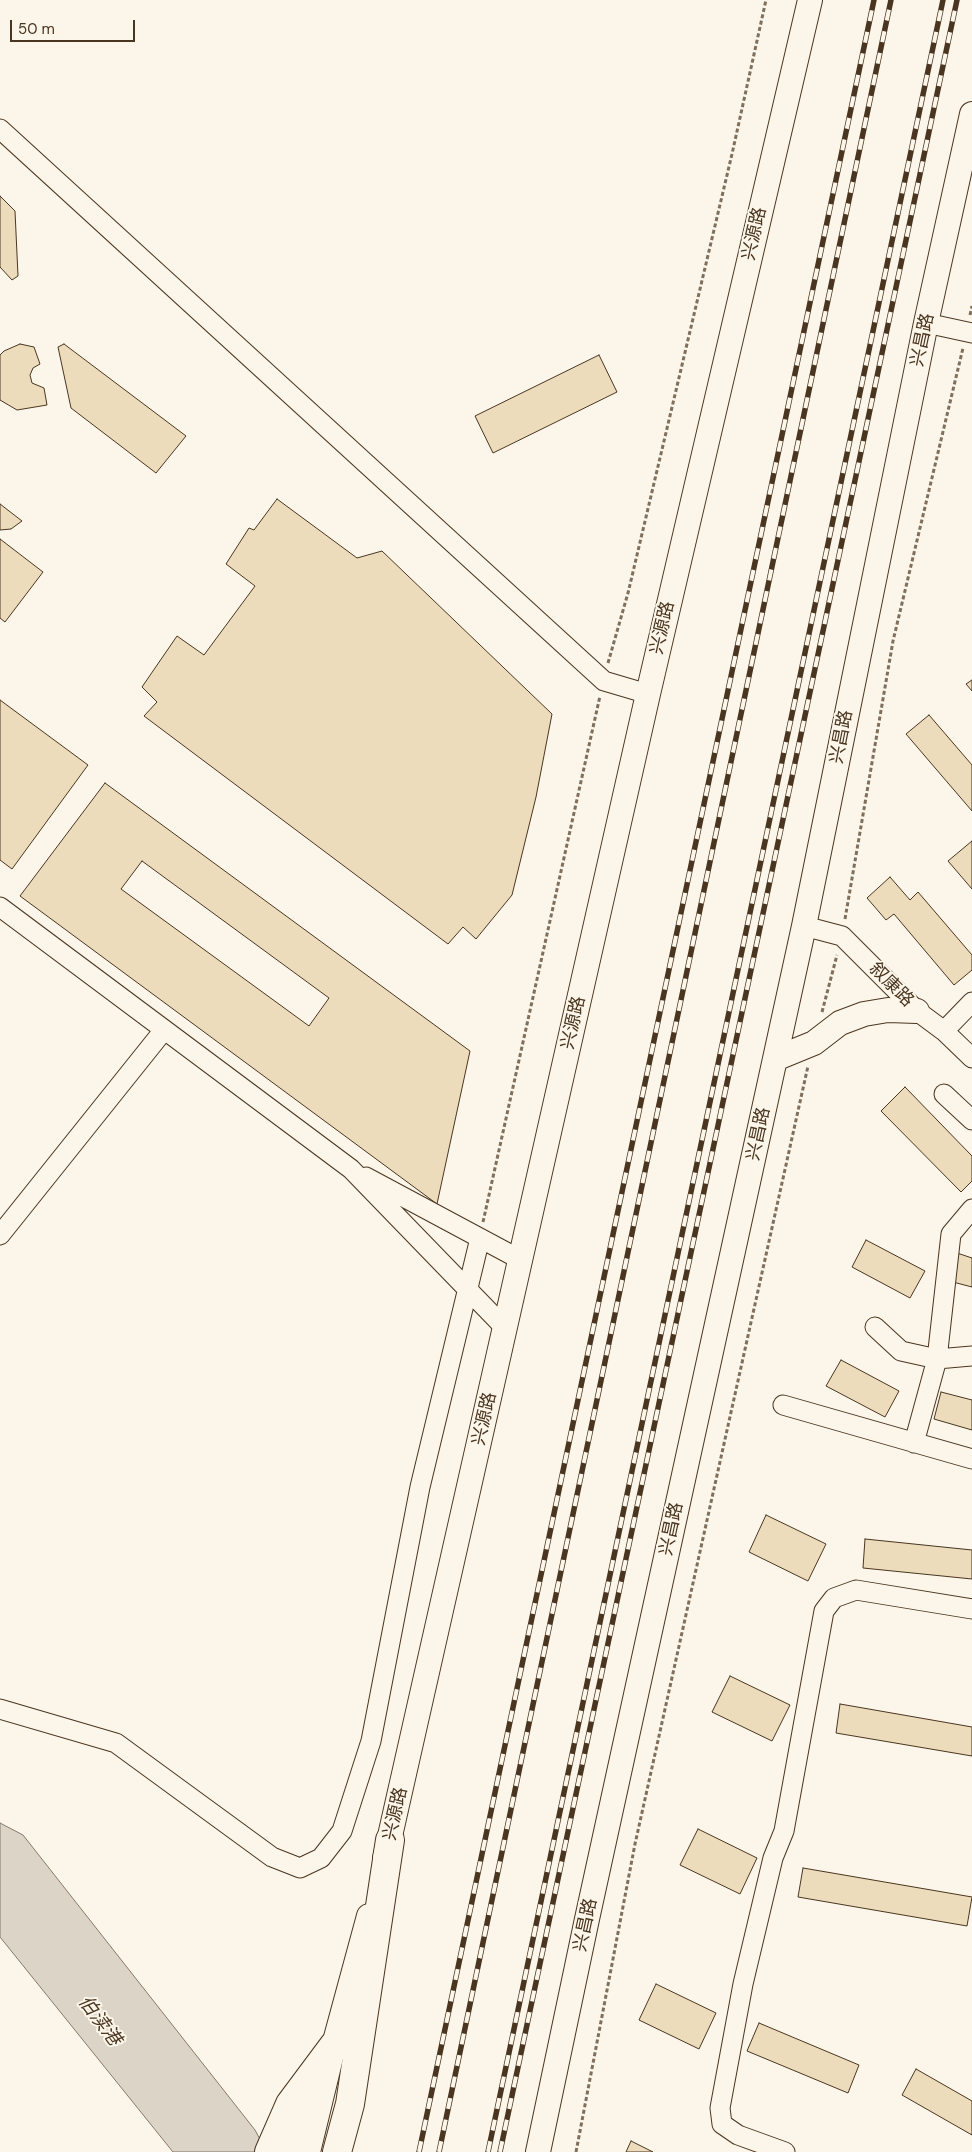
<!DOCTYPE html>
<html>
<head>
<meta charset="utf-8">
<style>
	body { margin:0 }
	#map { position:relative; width:972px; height:2152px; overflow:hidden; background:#fbf6e9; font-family:"DM Sans",sans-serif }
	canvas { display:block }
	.scale { position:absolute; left:10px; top:20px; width:125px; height:22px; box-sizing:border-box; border:2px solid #4a3520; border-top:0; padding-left:6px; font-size:15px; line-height:18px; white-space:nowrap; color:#4a3520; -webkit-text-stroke:4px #fbf6e9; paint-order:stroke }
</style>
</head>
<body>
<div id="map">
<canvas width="972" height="2152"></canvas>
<div class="scale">50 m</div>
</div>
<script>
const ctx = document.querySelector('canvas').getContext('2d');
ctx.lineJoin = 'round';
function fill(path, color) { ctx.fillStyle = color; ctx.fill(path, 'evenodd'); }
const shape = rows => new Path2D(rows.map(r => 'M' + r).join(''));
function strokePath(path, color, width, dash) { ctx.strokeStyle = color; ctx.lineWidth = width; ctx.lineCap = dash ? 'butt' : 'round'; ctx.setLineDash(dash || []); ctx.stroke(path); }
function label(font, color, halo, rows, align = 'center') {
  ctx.font = font + ' "DM Sans","Noto Sans SC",sans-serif'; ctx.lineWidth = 4; ctx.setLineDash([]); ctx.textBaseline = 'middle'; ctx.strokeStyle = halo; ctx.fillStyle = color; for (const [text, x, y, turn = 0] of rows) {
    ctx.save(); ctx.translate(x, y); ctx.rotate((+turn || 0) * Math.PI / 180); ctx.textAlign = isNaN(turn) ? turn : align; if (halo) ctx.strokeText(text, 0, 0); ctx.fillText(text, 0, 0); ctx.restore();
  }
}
const water = shape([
	[0,1823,23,1835,255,2130,267,2152,173,2152,0,1937,0,1823]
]);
fill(water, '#dcd4c6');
strokePath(water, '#887966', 1);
const building = shape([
	[0,196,15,211,18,276,12,280,0,267,0,196],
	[20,344,34,347,40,364,33,368,30,375,32,383,44,388,47,405,17,410,0,400,0,355,4,351,20,344],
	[64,344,186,436,156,473,71,408,58,347,64,344],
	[599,355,617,392,493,453,475,416,599,355],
	[277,499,357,558,382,551,552,714,536,797,512,895,476,939,463,927,448,944,144,716,157,702,142,687,177,636,204,655,255,586,226,564,249,528,254,530,277,499],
	[0,504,22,521,11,529,0,530,0,504],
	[0,539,43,572,5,622,0,618,0,539],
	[972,680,972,691,966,684,972,680],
	[0,700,88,765,12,869,0,860,0,700],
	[929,715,972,765,972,811,906,734,929,715],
	[105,783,470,1051,437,1204,20,896,105,783],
	[142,861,329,998,309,1026,121,889,142,861],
	[972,841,972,889,948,861,972,841],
	[890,877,910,900,918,892,972,955,972,970,954,985,894,914,886,920,867,898,890,877],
	[905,1087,972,1156,972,1181,961,1192,881,1111,905,1087],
	[866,1240,925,1271,910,1298,852,1267,866,1240],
	[957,1253,972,1258,972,1287,949,1281,957,1253],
	[841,1360,899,1391,885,1417,826,1386,841,1360],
	[941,1392,972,1400,972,1430,934,1419,941,1392],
	[766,1515,826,1544,808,1581,749,1552,766,1515],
	[865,1539,972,1550,972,1579,863,1568,865,1539],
	[730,1676,790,1705,772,1741,712,1712,730,1676],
	[840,1704,972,1727,972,1756,836,1733,840,1704],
	[698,1829,757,1858,740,1894,680,1865,698,1829],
	[803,1868,972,1897,967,1926,798,1897,803,1868],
	[656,1984,716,2013,699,2049,639,2020,656,1984],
	[759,2023,859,2065,848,2093,747,2051,759,2023],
	[916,2069,972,2101,972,2135,902,2095,916,2069],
	[631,2141,653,2152,626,2152,631,2141]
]);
fill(building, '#ecdcbc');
strokePath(building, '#4a3520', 1);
const minor = shape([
	[0,129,604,681,648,694],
	[926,323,972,333],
	[0,907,351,1169,506,1329],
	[804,926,842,936,917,1011,944,1031,972,1058],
	[944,1031,972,1002],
	[944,1094,972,1120],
	[366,1177,521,1260],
	[0,1235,164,1030],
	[875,1327,901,1351,937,1359,972,1356],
	[783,1405,972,1459],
	[914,1443,937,1359,951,1234,972,1209],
	[0,1709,116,1743,272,1857,300,1868,321,1858,342,1831,371,1741,420,1487,480,1238],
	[785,2152,738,2135,722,2124,720,2108,743,1984,773,1858,784,1831,824,1611,834,1598,856,1590,972,1609]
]);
const major = shape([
	[775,1059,814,1043,840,1023,864,1014,888,1010,917,1011],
	[385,1858,648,694,810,0],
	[289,2152,307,2109],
	[308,2152,334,2045,369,1916],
	[538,2152,587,1919,804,926,926,323,972,114]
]);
const highway = shape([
	[269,2152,290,2104,334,2045],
	[337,2152,350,2104,390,1840]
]);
strokePath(minor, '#4a3520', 21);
strokePath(major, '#4a3520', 26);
strokePath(highway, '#4a3520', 30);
strokePath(shape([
	[970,315,972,306],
	[608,663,628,593,732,154,766,0],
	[845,919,893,641,963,348],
	[822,1012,837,955],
	[483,1222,600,696],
	[576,2152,635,1844,808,1066]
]), '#7f6f5c', 3, [4, 2.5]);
strokePath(minor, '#fbf6e9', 19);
strokePath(major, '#fbf6e9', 24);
strokePath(highway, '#fbf6e9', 28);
const rail = shape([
	[419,2152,874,0],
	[439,2152,891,0],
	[488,2152,943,0],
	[500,2152,957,0]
]);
strokePath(rail, '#4a3520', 5.5);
strokePath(rail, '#fbf6e9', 4, [11]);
label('18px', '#4a3520', '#fbf6e9', [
	["兴源路",755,234,-77],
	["兴昌路",923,340,-78],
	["兴源路",663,628,-77],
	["兴昌路",842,737,-79],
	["叙康路",891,985,45],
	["兴源路",574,1023,-77],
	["兴昌路",759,1134,-78],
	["兴源路",485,1419,-77],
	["兴昌路",672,1529,-78],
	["兴源路",396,1814,-77],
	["兴昌路",586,1925,-78]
]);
label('italic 19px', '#4a3520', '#fbf6e9', [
	["伯渎港",99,2021,53]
]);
</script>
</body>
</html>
